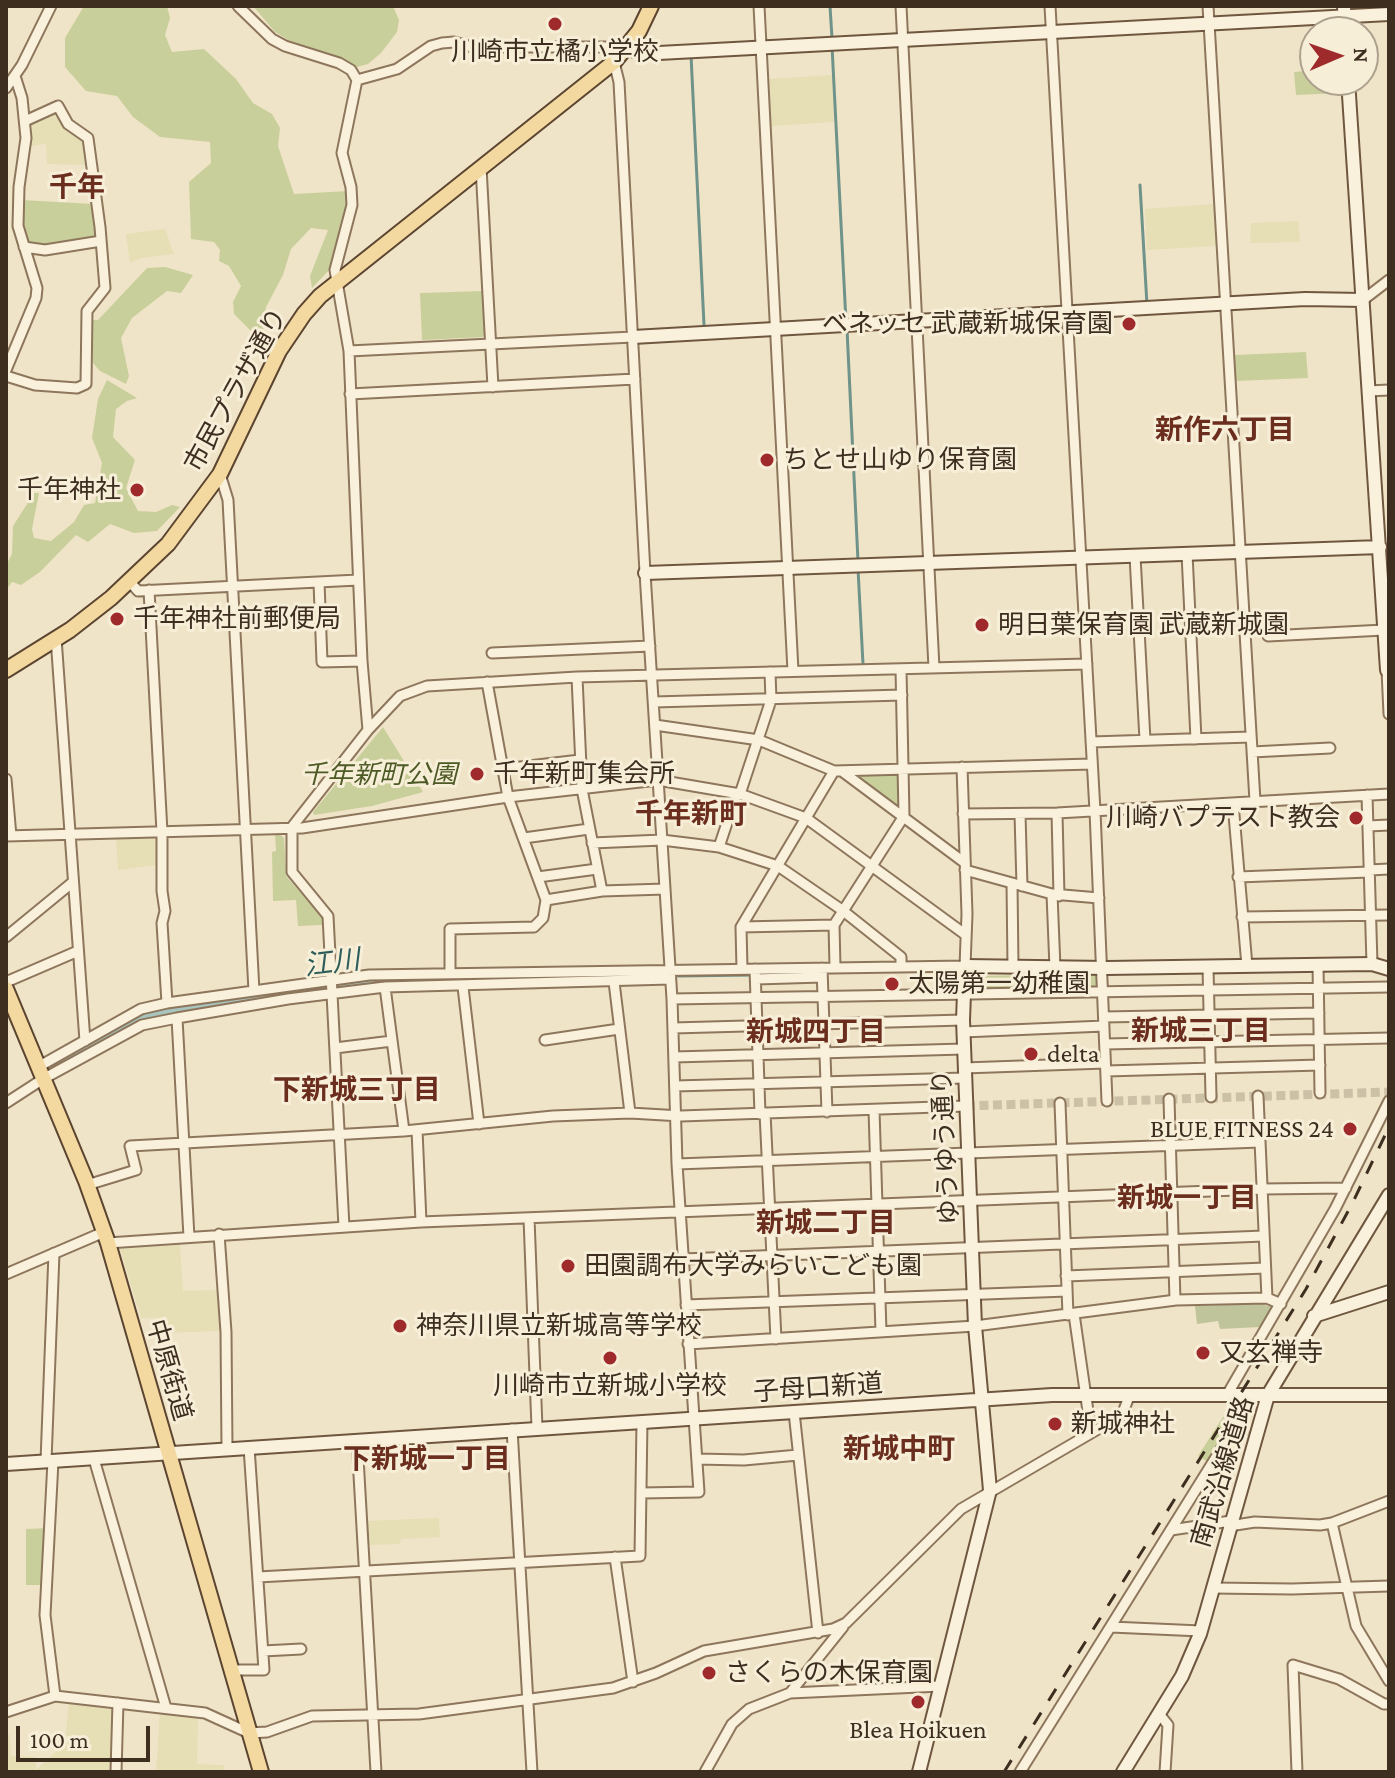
<!DOCTYPE html>
<html>
<head>
<meta charset="utf-8">
<style>
	body { margin:0 }
	#map { position:relative; width:1395px; height:1778px; overflow:hidden; background:#f0e4c8; font-family:"Crimson Pro",serif }
	canvas { display:block }
	.frame { position:absolute; inset:0; border:8px solid #3d2e20; pointer-events:none }
	.north { position:absolute; left:1299px; top:16px; width:80px; height:80px; box-sizing:border-box; background:#f7eed8; border:2px solid #ada18e; border-radius:50%; rotate:88deg; font-size:22px; font-weight:700; line-height:32px; text-align:center; color:#3d2e20 }
	.north::after { content:''; display:block; margin:auto; width:28px; height:36px; background:#9e2a2b; clip-path:polygon(50% 0,100% 100%,50% 72%,0 100%) }
	.scale { position:absolute; left:16px; top:1726px; width:134px; height:36px; box-sizing:border-box; border:4px solid #3d2e20; border-top:0; padding-left:10px; font-size:24px; line-height:28px; white-space:nowrap; color:#3d2e20; -webkit-text-stroke:6px #f7eed8; paint-order:stroke }
</style>
</head>
<body>
<div id="map">
<canvas width="1395" height="1778"></canvas>
<div class="frame"></div>
<div class="north">N</div>
<div class="scale">100 m</div>
</div>
<script>
const ctx = document.querySelector('canvas').getContext('2d');
ctx.lineJoin = 'round';
function fill(path, color) { ctx.fillStyle = color; ctx.fill(path, 'evenodd'); }
const shape = rows => new Path2D(rows.map(r => 'M' + r).join(''));
function strokePath(path, color, width, dash) { ctx.strokeStyle = color; ctx.lineWidth = width; ctx.lineCap = dash ? 'butt' : 'round'; ctx.setLineDash(dash || []); ctx.stroke(path); }
function label(font, color, halo, rows, align = 'center') {
  ctx.font = font + ' "Crimson Pro","Noto Sans JP",serif'; ctx.lineWidth = 6; ctx.setLineDash([]); ctx.textBaseline = 'middle'; ctx.strokeStyle = halo; ctx.fillStyle = color; for (const [text, x, y, turn = 0] of rows) {
    ctx.save(); ctx.translate(x, y); ctx.rotate((+turn || 0) * Math.PI / 180); ctx.textAlign = isNaN(turn) ? turn : align; if (halo) ctx.strokeText(text, 0, 0); ctx.fillText(text, 0, 0); ctx.restore();
  }
}
fill(shape([
	[832,75,834,122,771,126,769,79],
	[53,113,84,140,86,165,47,164,46,144,31,146,32,120],
	[1214,204,1217,246,1147,250,1145,209],
	[1298,221,1300,242,1250,243,1251,223],
	[165,229,174,254,141,258,130,263,126,234],
	[157,837,158,865,118,870,116,839],
	[180,1245,183,1291,217,1290,220,1331,165,1333,164,1318,141,1318,120,1249],
	[439,1518,440,1537,401,1539,400,1544,368,1545,367,1521],
	[69,1704,115,1707,111,1772,6,1772,6,1735,10,1735,11,1756,36,1757,36,1770,65,1743],
	[160,1713,198,1718,197,1764,224,1765,224,1772,156,1772]
]), '#e6deb5');
fill(shape([
	[84,6,167,6,170,18,165,35,172,52,204,49,236,79,253,103,272,114,280,128,278,146,294,194,348,191,347,209,331,268,312,288,310,276,328,230,311,228,291,249,283,275,266,307,263,329,252,332,234,314,233,302,241,286,229,266,219,261,220,250,214,242,191,239,189,182,211,163,210,142,160,137,133,117,117,96,86,91,65,67,65,38],
	[253,6,393,6,399,20,397,32,381,53,368,64,353,68,334,56,297,45,275,32],
	[1315,70,1315,80,1341,80,1342,93,1296,95,1294,72],
	[22,200,93,204,97,237,94,240,44,247,26,244,22,226],
	[165,267,193,275,181,293,167,291,132,318,121,338,129,376,126,384,100,371,93,363,91,320,98,320,147,268],
	[483,291,485,337,422,340,420,293],
	[1306,352,1308,378,1236,381,1234,355],
	[107,380,137,398,127,401,116,409,113,437,135,460,126,488,138,511,156,512,172,505,180,507,157,531,134,533,110,524,88,542,76,535,40,572,21,585,12,582,6,590,6,565,12,554,13,526,34,493,39,493,32,529,34,538,51,541,74,522,84,505,95,503,102,463,92,438,98,399],
	[383,727,423,792,372,806,314,815,313,812],
	[899,773,902,807,898,809,854,778,855,774],
	[275,834,279,834,284,838,286,876,322,917,322,925,298,926,296,900,273,901,272,852,276,851],
	[1099,974,1099,987,968,990,968,976],
	[1228,1409,1238,1413,1208,1462,1198,1456],
	[49,1528,46,1585,26,1585,26,1529]
]), '#c9cf9b');
fill(shape([
	[1261,1304,1272,1307,1260,1327,1220,1329,1218,1321,1197,1324,1195,1306]
]), '#bfc49a');
strokePath(shape([
	[830,6,832,38],
	[832,46,846,322],
	[691,55,704,325],
	[1140,185,1147,305],
	[847,329,858,561],
	[858,569,863,664],
	[678,976,755,975]
]), '#6f938a', 3);
strokePath(shape([
	[52,1070,80,1051,138,1019,204,1005,330,987,383,982,529,979]
]), '#a9c4bc', 16);
strokePath(shape([
	[966,1106,1389,1092]
]), '#ccc0a6', 9, [9, 4.5]);
const street = shape([
	[238,6,272,39,285,46,339,63,351,70,357,80,342,153,351,187,352,205,335,270,349,351,362,661,368,730],
	[759,6,793,671],
	[901,6,934,668],
	[1050,6,1095,811,1107,1101],
	[1208,6,1255,801],
	[614,62,619,82,645,573,672,999,677,1164,699,1492,641,1493],
	[357,80,397,69,431,46,442,43,454,42,472,47,628,47],
	[6,88,22,65,51,6],
	[481,167,493,387],
	[24,247,45,250,101,241],
	[1363,300,1389,280],
	[349,351,633,337],
	[6,370,36,298,37,288,18,226,19,187,26,138,22,98,15,76],
	[6,376,35,385,77,388,86,384,87,311,105,288,100,227,88,138,68,124,58,106,25,121],
	[1368,391,1389,390],
	[350,394,635,379],
	[220,474,228,500,254,991],
	[1187,554,1196,739],
	[1135,556,1145,740],
	[130,582,138,591,358,580],
	[319,582,322,662,362,661],
	[149,590,162,832,162,891,165,911,162,923,167,1003],
	[1268,636,1384,630],
	[56,638,85,1041],
	[492,653,650,646],
	[1389,670,1387,670,1389,714],
	[577,677,582,789,602,891],
	[654,702,902,695],
	[655,725,759,740,834,771,1092,764],
	[1091,742,1251,737],
	[1252,752,1330,748],
	[503,769,580,760],
	[843,772,965,863],
	[6,779,11,836],
	[740,794,771,700,770,672],
	[1367,795,1372,964],
	[1233,803,1247,966],
	[1057,813,1059,896],
	[963,814,1057,813,1389,794],
	[1020,814,1022,886],
	[1368,826,1389,825],
	[6,836,302,828,508,797,658,780,740,794,806,818,966,935],
	[524,838,589,829],
	[592,843,662,840,719,847,778,866,842,910,901,957,901,967],
	[719,847,737,793],
	[965,870,1052,894,1099,898],
	[1369,870,1389,869],
	[538,877,597,869],
	[1238,877,1369,872],
	[1012,883,1013,967],
	[1052,894,1055,968],
	[546,900,602,891,665,889],
	[1242,917,1389,915],
	[741,927,834,925],
	[6,937,73,882],
	[1318,965,1320,1093],
	[835,967,834,925,904,816,901,669],
	[1208,967,1211,1097],
	[822,968,827,1112],
	[742,969,741,927,834,771],
	[755,969,760,1114],
	[450,973,450,929,534,927,543,918,546,900,508,797,487,682],
	[756,979,822,977],
	[6,982,78,951],
	[614,982,630,1113],
	[385,987,404,1131],
	[463,987,479,1124],
	[672,999,1389,987],
	[1104,1017,1319,1013],
	[177,1018,189,1237],
	[673,1028,963,1020],
	[963,1032,1104,1026],
	[545,1040,619,1029],
	[1105,1044,1389,1038],
	[335,1048,392,1041],
	[674,1057,964,1049],
	[38,1067,141,1009,167,1003,369,975,965,966,967,914,962,767],
	[964,1068,1105,1063],
	[1106,1071,1320,1065],
	[675,1086,965,1078],
	[1258,1096,1267,1298],
	[1169,1099,1175,1300],
	[6,1103,43,1079,142,1025,177,1018,288,999,385,987,670,979],
	[1060,1103,1068,1315],
	[874,1110,881,1332],
	[765,1113,776,1339],
	[417,1130,421,1222],
	[677,1164,1260,1142],
	[87,1185,136,1170,130,1146,404,1131,553,1116,630,1113,681,1116,966,1106],
	[529,1218,537,1428],
	[344,1227,328,916,292,872,292,827,368,730,400,696,427,686,577,677,1087,664],
	[219,1234,226,1332,227,1448],
	[108,1243,421,1222,1262,1189,1346,1188],
	[683,1259,1264,1236],
	[6,1274,104,1232],
	[1066,1276,1265,1268],
	[686,1305,1067,1291],
	[1074,1314,1091,1432],
	[688,1344,975,1326,1176,1300,1267,1298,1281,1304],
	[1227,1395,1335,1209,1389,1101],
	[794,1412,818,1633],
	[512,1429,532,1772],
	[357,1440,376,1772],
	[94,1459,166,1708],
	[697,1459,744,1460,798,1455],
	[46,1461,54,1253],
	[53,1461,45,1615,55,1696],
	[1332,1523,1356,1626,1389,1681],
	[1229,1526,1255,1522,1320,1525,1332,1523,1389,1501],
	[1171,1530,1231,1521],
	[615,1557,633,1682],
	[258,1577,640,1556,642,1421],
	[1212,1588,1292,1589,1389,1586],
	[1111,1627,1201,1631],
	[263,1651,301,1649],
	[231,1670,264,1670,249,1447],
	[790,1693,843,1627],
	[6,1712,55,1696,205,1713,249,1733,267,1732,312,1716,419,1714,613,1688,656,1673,704,1651,833,1629,846,1623,961,1509,1122,1415,1130,1394],
	[1160,1715,1168,1725,1165,1772],
	[116,1772,118,1703],
	[705,1772,732,1724,749,1709,790,1693,941,1686],
	[1020,1772,1233,1430,1242,1432],
	[1297,1772,1293,1665,1339,1679,1384,1704,1389,1704]
]);
const secondary = shape([
	[1344,6,1345,32],
	[628,47,640,54,1389,14],
	[1348,80,1387,670],
	[633,337,1305,299,1363,300],
	[645,573,1380,547],
	[1314,1316,1389,1292],
	[6,1464,1052,1395,1389,1395],
	[919,1772,990,1490,975,1326,963,1020,965,966,1107,968,1372,964,1389,969],
	[1123,1772,1182,1676,1200,1634,1268,1395,1389,1195]
]);
const primary = shape([
	[6,670,70,630,111,598,168,544,220,474,279,351,304,314,320,296,614,62,639,31,651,6],
	[6,989,86,1181,108,1243,261,1772]
]);
strokePath(street, '#8d765c', 13);
strokePath(secondary, '#6f573f', 16);
strokePath(primary, '#5b4430', 18);
strokePath(street, '#faf1dc', 9);
strokePath(secondary, '#faf1dc', 12);
strokePath(primary, '#f3d9a0', 14);
strokePath(shape([
	[1004,1772,1306,1289,1352,1204,1389,1127]
]), '#3d2e20', 3, [14, 14]);
for (const [x, y, r, color] of [
	[555,24,8,"#9e2a2b"],
	[1129,324,8,"#9e2a2b"],
	[767,460,8,"#9e2a2b"],
	[137,490,8,"#9e2a2b"],
	[117,619,8,"#9e2a2b"],
	[982,625,8,"#9e2a2b"],
	[477,774,8,"#9e2a2b"],
	[1356,818,8,"#9e2a2b"],
	[892,984,8,"#9e2a2b"],
	[1031,1054,8,"#9e2a2b"],
	[1350,1129,8,"#9e2a2b"],
	[568,1266,8,"#9e2a2b"],
	[400,1326,8,"#9e2a2b"],
	[1203,1353,8,"#9e2a2b"],
	[610,1358,8,"#9e2a2b"],
	[1055,1424,8,"#9e2a2b"],
	[709,1673,8,"#9e2a2b"],
	[918,1702,8,"#9e2a2b"]
]) { const dot = new Path2D(); dot.arc(x, y, r, 0, 2 * Math.PI); ctx.fillStyle = color; ctx.fill(dot); strokePath(dot, '#f7eed8', 3); }
label('26px', '#3d2e20', '#f7eed8', [
	["川崎市立橘小学校",555,52,"center"],
	["ベネッセ 武蔵新城保育園",1113,324,"right"],
	["ちとせ山ゆり保育園",783,460],
	["千年神社",121,490,"right"],
	["千年神社前郵便局",133,619],
	["明日葉保育園 武蔵新城園",998,625],
	["千年新町集会所",493,774],
	["川崎バプテスト教会",1340,818,"right"],
	["太陽第一幼稚園",908,984],
	["delta",1047,1054],
	["BLUE FITNESS 24",1334,1129,"right"],
	["田園調布大学みらいこども園",584,1266],
	["神奈川県立新城高等学校",416,1326],
	["又玄禅寺",1219,1353],
	["川崎市立新城小学校",610,1386,"center"],
	["新城神社",1071,1424],
	["さくらの木保育園",725,1673],
	["Blea Hoikuen",918,1730,"center"]
], 'left');
label('26px', '#3d2e20', '#f7eed8', [
	["市民プラザ通り",236,390,-61],
	["ゆうゆう通り",946,1147,-93],
	["中原街道",169,1370,74],
	["子母口新道",818,1388,-4],
	["南武沿線道路",1223,1472,-73]
]);
label('italic 26px', '#4d5a26', '#f7eed8', [
	["千年新町公園",379,775]
]);
label('bold 28px', '#6b2e1e', '#f7eed8', [
	["千年",77,187],
	["新作六丁目",1225,430],
	["千年新町",691,814],
	["新城三丁目",1201,1031],
	["新城四丁目",816,1032],
	["下新城三丁目",357,1090],
	["新城一丁目",1187,1198],
	["新城二丁目",826,1223],
	["新城中町",899,1449],
	["下新城一丁目",427,1459]
]);
label('italic 28px', '#2f5d5a', '#f7eed8', [
	["江川",332,963,-7]
]);
</script>
</body>
</html>
